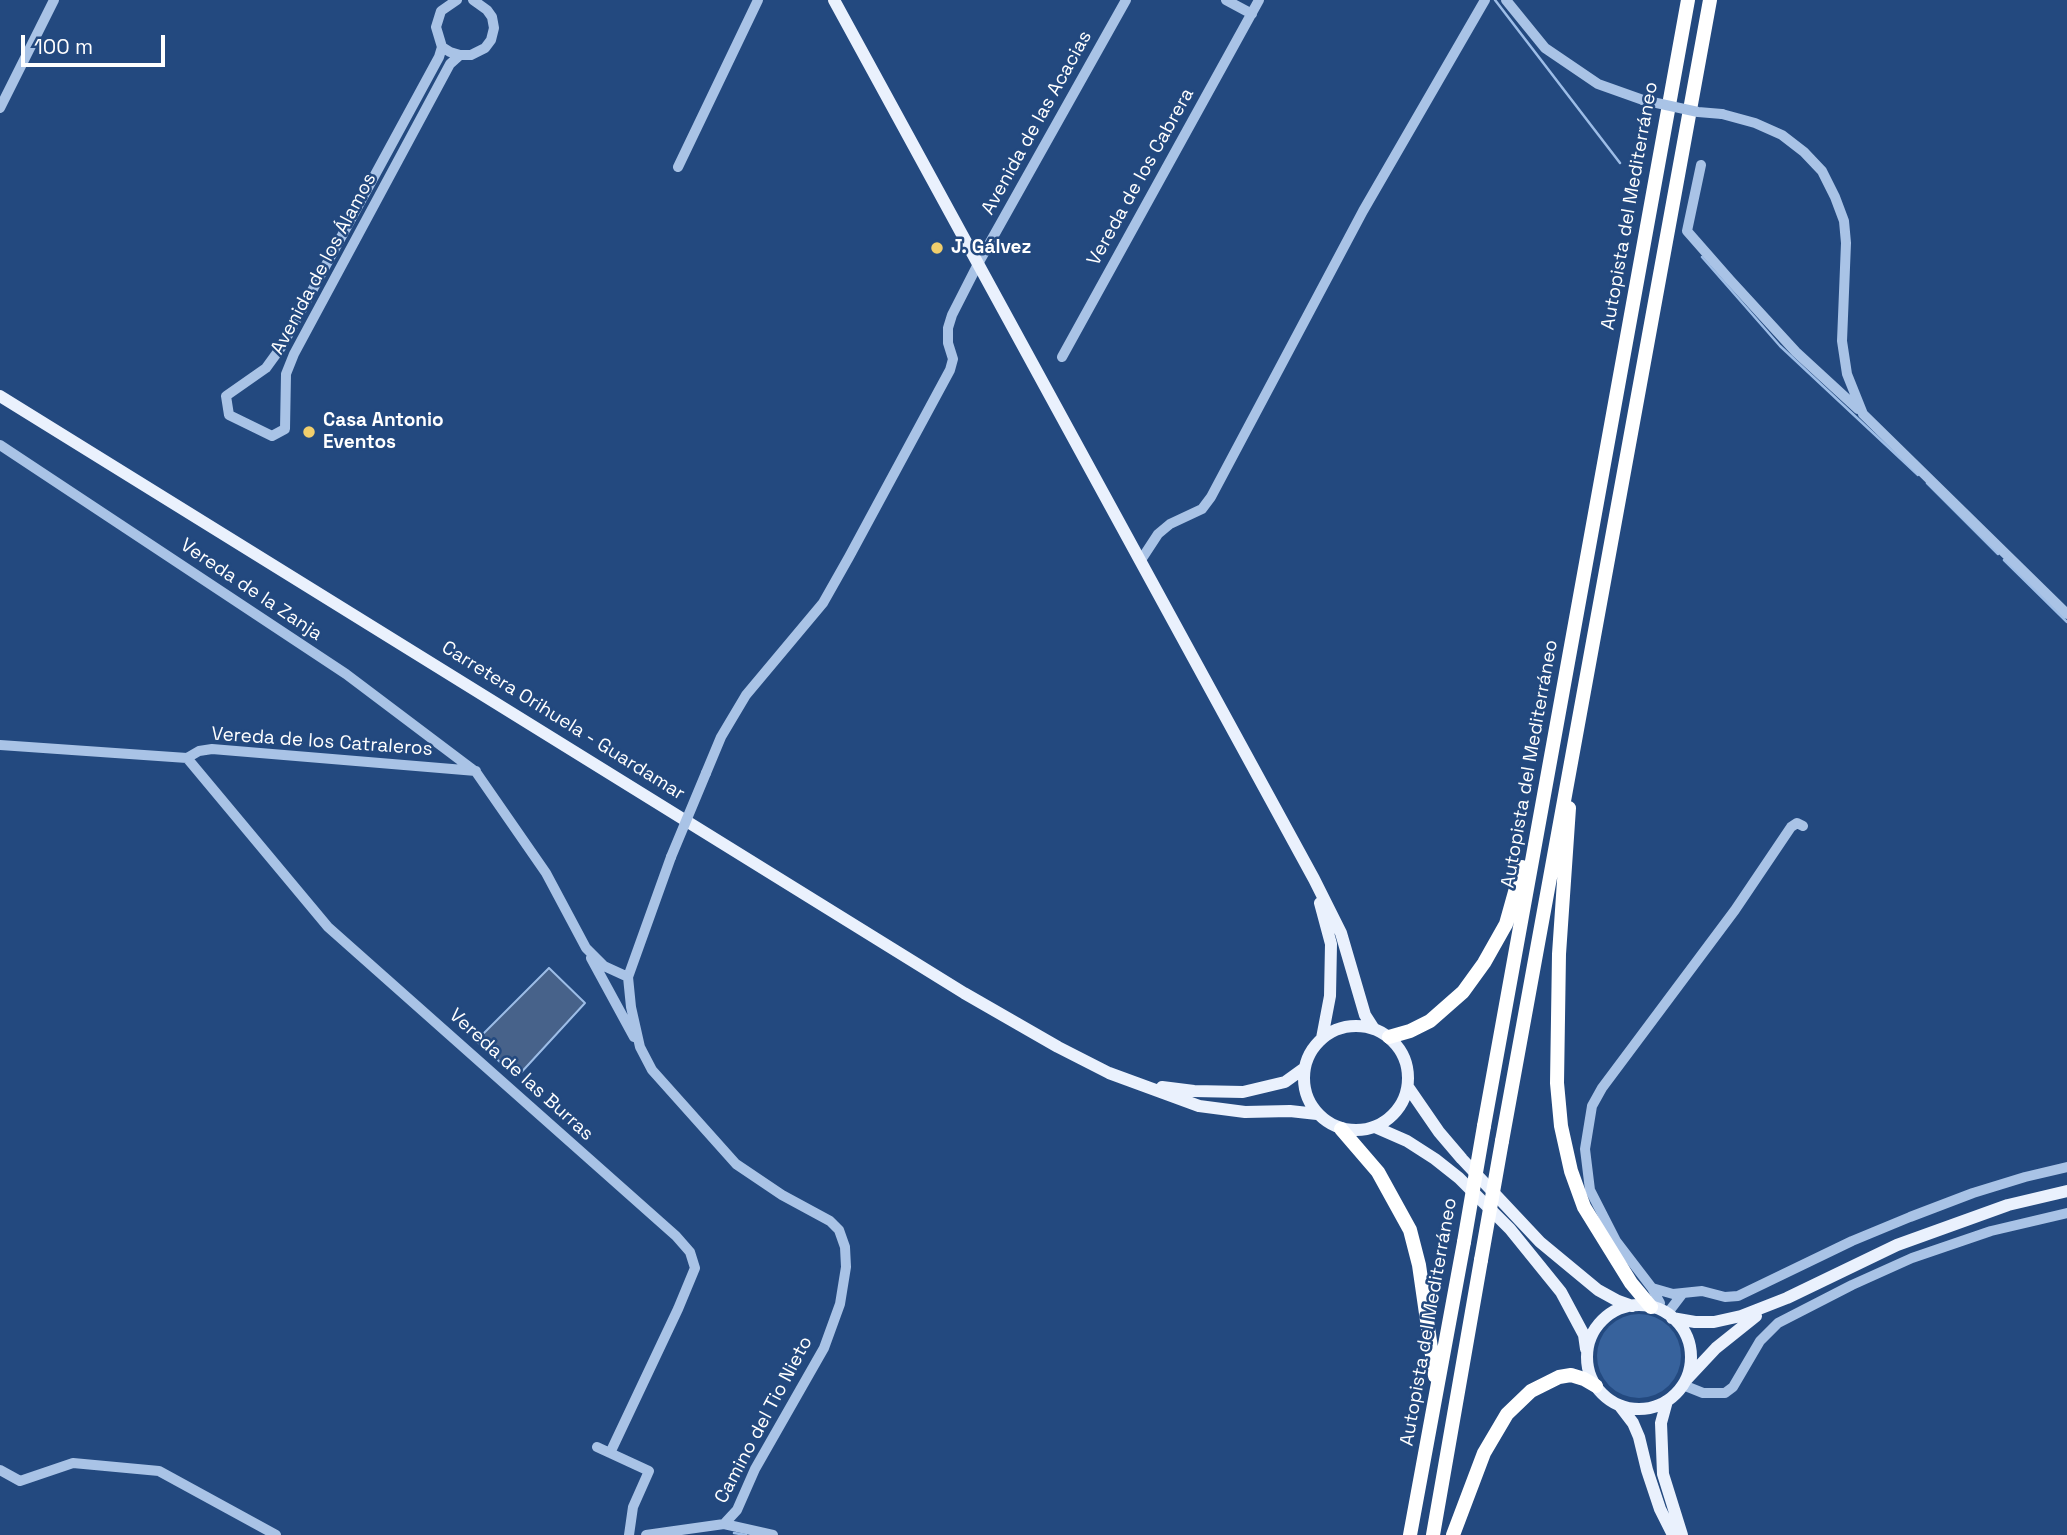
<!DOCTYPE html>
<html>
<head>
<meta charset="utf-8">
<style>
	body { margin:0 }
	#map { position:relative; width:2067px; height:1535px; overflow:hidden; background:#23497f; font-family:"Space Grotesk",sans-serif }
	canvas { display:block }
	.scale { position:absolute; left:21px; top:35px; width:144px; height:32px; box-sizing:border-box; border:4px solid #fff; border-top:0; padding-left:9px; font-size:21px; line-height:24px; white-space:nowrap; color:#fff; -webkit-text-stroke:5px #23497f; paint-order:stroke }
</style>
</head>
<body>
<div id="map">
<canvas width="2067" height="1535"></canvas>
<div class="scale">100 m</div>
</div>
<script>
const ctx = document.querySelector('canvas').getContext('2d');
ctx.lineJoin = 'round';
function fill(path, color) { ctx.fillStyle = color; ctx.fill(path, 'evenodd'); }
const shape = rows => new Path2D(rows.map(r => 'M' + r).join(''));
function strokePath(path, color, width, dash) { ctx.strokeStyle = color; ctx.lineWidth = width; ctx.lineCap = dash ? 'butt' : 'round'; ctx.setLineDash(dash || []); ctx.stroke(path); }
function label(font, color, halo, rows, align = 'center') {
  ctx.font = font + ' "Space Grotesk",sans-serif'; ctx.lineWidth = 5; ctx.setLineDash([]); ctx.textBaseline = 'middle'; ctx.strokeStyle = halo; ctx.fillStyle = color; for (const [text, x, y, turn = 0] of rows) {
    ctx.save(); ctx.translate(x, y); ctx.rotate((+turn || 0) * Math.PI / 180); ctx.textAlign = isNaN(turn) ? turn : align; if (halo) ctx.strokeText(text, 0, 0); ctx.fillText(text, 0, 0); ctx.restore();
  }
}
fill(shape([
	'1597 1356a42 42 0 1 1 84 0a42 42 0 1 1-84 0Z'
]), '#37629c');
const water = shape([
	[549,968,585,1003,517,1077,476,1041,549,968]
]);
fill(water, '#47628a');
strokePath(water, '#9dbde7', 2);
strokePath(shape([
	[1495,0,1620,163],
	[1702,257,1780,346,1918,475],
	[1927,483,1998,554],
	[2004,560,2067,622],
	[734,1533,746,1535]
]), '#9dbde7', 2.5);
strokePath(shape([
	[457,0,441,11,436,27,442,47,450,52,460,55,471,55,485,48,491,40,494,28,492,17,487,10,473,0],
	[1226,0,1252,14],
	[1506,0,1545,48,1598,84,1643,100],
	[442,47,439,57,282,346,266,368,226,396,229,415,272,436,285,429,286,374,294,354,450,64,460,55],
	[0,108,54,0],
	[1722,114,1755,123,1782,135,1804,152,1822,171,1835,197,1844,221,1846,243,1842,341,1847,374,1863,414,2067,614],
	[1701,165,1687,231,1730,280,1796,352,1858,409],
	[678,167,758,0],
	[1062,357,1259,0],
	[0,445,346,674,476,772,546,873,586,948,604,966,628,977],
	[1141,560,1158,534,1170,524,1202,509,1211,497,1363,211,1485,0],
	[0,745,187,758,199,751,212,749,476,771],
	[187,758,328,927,676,1236,690,1252,695,1268,678,1309,610,1453],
	[706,773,721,737,746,695,823,603,849,557,950,370,953,359,948,343,948,328,952,315,979,262,1126,0],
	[671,857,628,977,631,1007,640,1047,652,1070,736,1164,782,1195,830,1221,839,1230,845,1247,846,1267,840,1304,824,1348,755,1469,737,1510,724,1524],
	[591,958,634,1037],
	[1652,1288,1673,1294,1702,1291,1725,1297,1738,1296,1852,1241,1910,1217,1973,1193,2025,1177,2067,1167],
	[1660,1303,1652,1288,1616,1241,1590,1190,1585,1149,1592,1106,1602,1088,1735,910,1791,827,1797,823,1803,826],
	[1667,1314,1683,1293],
	[1683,1385,1703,1393,1725,1393,1733,1387,1760,1341,1778,1323,1852,1285,1912,1258,1991,1231,2067,1213],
	[597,1447,649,1471,633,1507,629,1535],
	[0,1470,20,1481,73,1463,159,1471,276,1535],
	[646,1535,724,1524,773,1535]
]), '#a9c3e6', 10);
strokePath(shape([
	[834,0,1314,879,1341,933,1365,1015,1374,1029],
	[0,396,964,993,1058,1047,1109,1073,1199,1106,1245,1112,1290,1111,1317,1114],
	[1320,903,1331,944,1330,996,1322,1038],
	'1304 1078a52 52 0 1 1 104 0a52 52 0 1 1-104 0Z',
	[1162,1087,1194,1091,1243,1092,1285,1082,1303,1069],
	[1408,1087,1439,1132,1462,1159,1540,1242,1598,1290,1618,1301,1632,1306],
	[1375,1127,1407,1141,1435,1159,1459,1178,1510,1229,1561,1292,1584,1335,1586,1349],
	'1587 1357a52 52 0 1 1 104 0a52 52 0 1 1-104 0Z',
	[1672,1318,1695,1322,1714,1322,1741,1316,1787,1298,1897,1245,2008,1205,2067,1191],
	[1687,1379,1716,1348,1756,1316],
	[1667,1401,1661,1423,1663,1474,1682,1535],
	[1620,1406,1633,1423,1639,1437,1647,1470,1660,1509,1673,1535]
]), '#eaf1fd', 12);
strokePath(shape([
	[1569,808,1559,954,1557,1083,1561,1126,1571,1171,1584,1207,1631,1283,1651,1307],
	[1389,1037,1410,1031,1430,1021,1463,992,1484,963,1506,924,1522,867],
	[1484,1126,1688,0],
	[1341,1129,1378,1172,1410,1230,1419,1265,1435,1376],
	[1502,1141,1710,0],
	[1410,1535,1464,1242],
	[1433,1535,1481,1260],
	[1453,1535,1484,1453,1507,1414,1531,1391,1559,1377,1571,1375,1584,1379,1596,1386]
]), '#fff', 14);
strokePath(shape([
	[1643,100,1698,112,1722,114],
	[671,857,706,773]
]), '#a9c3e6', 10);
strokePath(shape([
	[1464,1242,1484,1126],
	[1481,1260,1502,1141]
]), '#fff', 14);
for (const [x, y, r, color] of [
	[937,248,7,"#f1ce6c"],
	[309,432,7,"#f1ce6c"]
]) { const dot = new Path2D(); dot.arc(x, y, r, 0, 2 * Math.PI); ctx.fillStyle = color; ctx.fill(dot); strokePath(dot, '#23497f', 2.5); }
label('19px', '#fff', '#23497f', [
	["Avenida de las Acacias",1037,123,-61],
	["Vereda de los Cabrera",1141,177,-61],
	["Autopista del Mediterráneo",1630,206,-80],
	["Avenida de los Álamos",324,264,-62],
	["Vereda de la Zanja",251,590,34],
	["Carretera Orihuela - Guardamar",563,721,32],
	["Vereda de los Catraleros",322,742,4],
	["Autopista del Mediterráneo",1530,764,-80],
	["Vereda de las Burras",521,1075,42],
	["Autopista del Mediterráneo",1429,1322,-80],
	["Camino del Tio Nieto",764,1420,-62]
]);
label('bold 19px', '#fff', '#23497f', [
	["J. Gálvez",951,248],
	["Casa Antonio",323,421],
	["Eventos",323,443]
], 'left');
</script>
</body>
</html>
